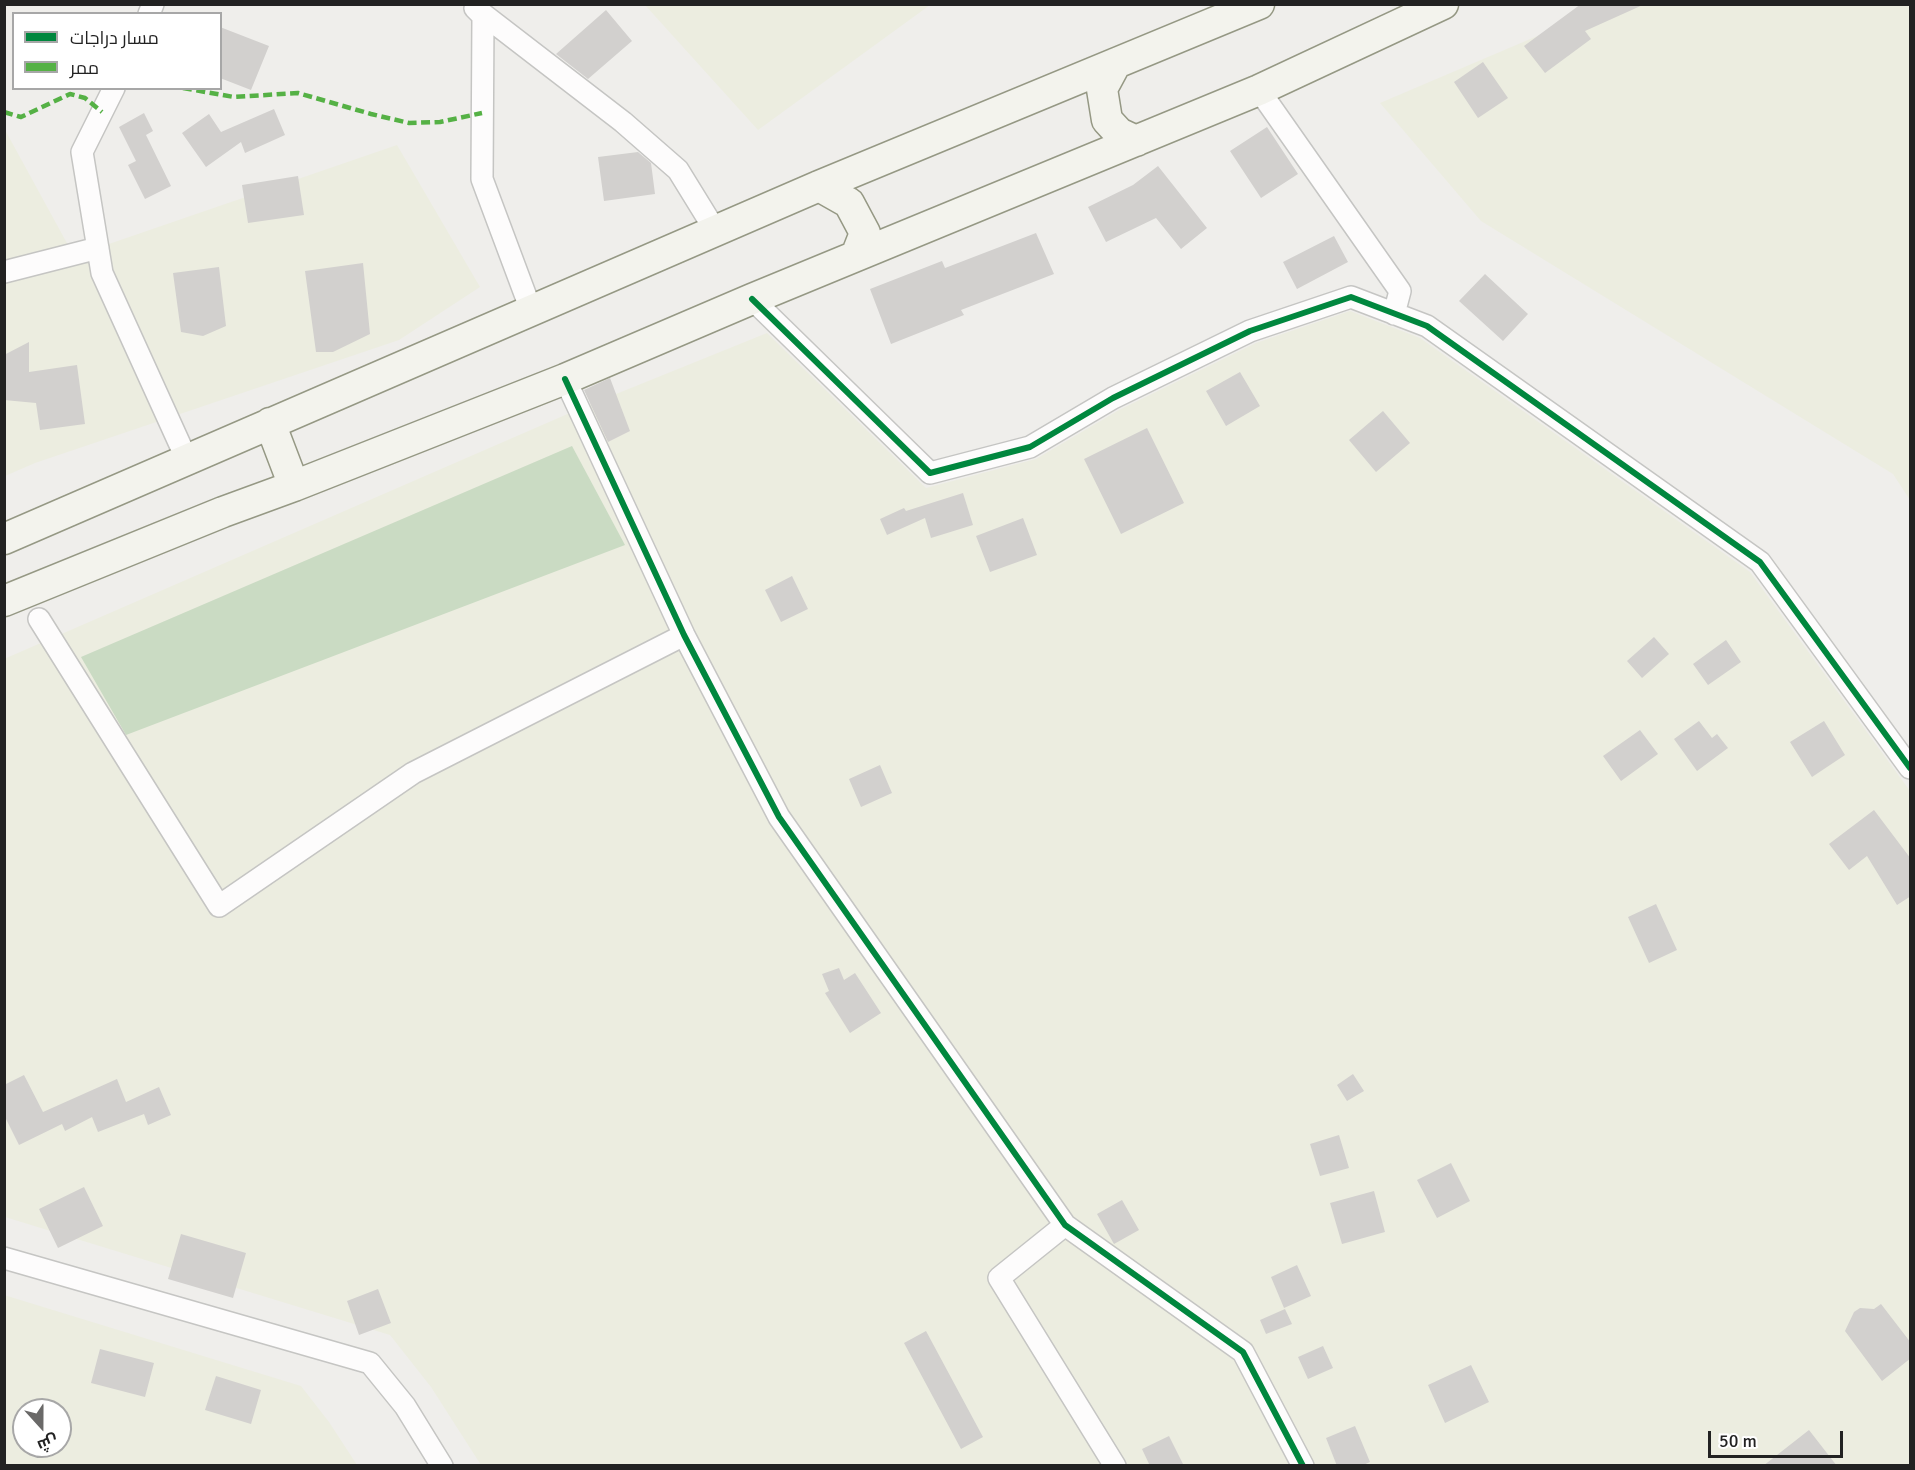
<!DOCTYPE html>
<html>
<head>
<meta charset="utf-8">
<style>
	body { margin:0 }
	#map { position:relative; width:1915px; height:1470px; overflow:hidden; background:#efeeeb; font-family:Signika,Cairo,sans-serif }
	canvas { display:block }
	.frame { position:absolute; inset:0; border:6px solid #222; pointer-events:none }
	.legend { position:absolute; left:12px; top:12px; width:210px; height:78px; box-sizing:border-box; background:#fff; border:2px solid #a7a7a7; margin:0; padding:8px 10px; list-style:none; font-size:18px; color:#222 }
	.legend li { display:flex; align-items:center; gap:12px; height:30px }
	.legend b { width:30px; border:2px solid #a7a7a7 }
	.north { position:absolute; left:12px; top:1398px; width:60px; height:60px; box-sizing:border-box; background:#fff; border:2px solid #a7a7a7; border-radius:50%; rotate:159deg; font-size:16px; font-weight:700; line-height:24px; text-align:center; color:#222 }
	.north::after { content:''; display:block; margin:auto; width:21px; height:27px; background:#6a6968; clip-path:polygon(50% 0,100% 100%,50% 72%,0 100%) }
	.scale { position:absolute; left:1708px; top:1431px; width:135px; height:27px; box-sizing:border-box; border:3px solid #222; border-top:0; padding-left:8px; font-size:18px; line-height:21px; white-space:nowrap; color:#222; -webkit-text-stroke:4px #fff; paint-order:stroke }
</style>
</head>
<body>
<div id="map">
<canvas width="1915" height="1470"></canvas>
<div class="frame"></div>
<ul class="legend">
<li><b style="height:8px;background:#00873e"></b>مسار دراجات</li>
<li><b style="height:8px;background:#55b145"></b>ممر</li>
</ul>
<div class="north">ش</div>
<div class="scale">50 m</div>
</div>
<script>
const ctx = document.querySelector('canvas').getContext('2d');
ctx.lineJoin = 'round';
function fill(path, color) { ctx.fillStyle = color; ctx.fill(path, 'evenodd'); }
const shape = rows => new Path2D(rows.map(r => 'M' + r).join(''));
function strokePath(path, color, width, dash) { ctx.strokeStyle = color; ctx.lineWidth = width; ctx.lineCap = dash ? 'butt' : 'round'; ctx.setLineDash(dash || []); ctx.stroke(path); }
fill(shape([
	[645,5,930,5,758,130],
	[1610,5,1910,5,1910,500,1893,474,1481,221,1380,103],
	[4,128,74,256,397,145,480,287,399,340,35,463,5,476],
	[1350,311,1420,338,1750,572,1910,791,1910,1465,481,1465,431,1387,390,1335,5,1217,4,659,579,409,767,333,926,488,1036,459,1119,410,1256,343],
	[4,1295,301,1386,329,1422,357,1465,5,1465],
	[24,1410,60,1410,60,1446,24,1446]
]), '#ecede0');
fill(shape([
	[572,446,625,545,126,735,81,657]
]), '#cadbc3');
fill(shape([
	[1581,4,1645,4,1585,31,1591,39,1545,73,1524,46],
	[606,10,632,41,588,79,556,54],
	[220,27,269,46,251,90,220,78],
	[1483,62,1508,98,1478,118,1454,82],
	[274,109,285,135,245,153,241,142,206,167,182,133,209,114,221,132],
	[144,113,153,131,146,135,171,186,145,199,128,165,136,161,119,127],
	[1267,127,1298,174,1261,198,1230,151],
	[638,152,651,163,655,194,604,201,598,157],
	[1158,166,1207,228,1181,249,1156,218,1106,242,1088,207,1133,185],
	[298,176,304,215,248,223,242,185],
	[1036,233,1054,274,961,310,964,315,891,344,870,289,942,261,945,268],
	[1334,236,1348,262,1297,289,1283,262],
	[363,263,370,334,333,352,316,352,305,271],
	[219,267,226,326,203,336,181,332,173,273],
	[1485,274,1528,314,1503,341,1459,301],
	[29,342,29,372,77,365,85,424,40,430,36,403,4,400,4,355],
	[1240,372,1260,406,1226,426,1206,391],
	[610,378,630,431,608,442,584,390],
	[1383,411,1410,443,1376,472,1349,440],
	[1147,428,1184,503,1121,534,1084,459],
	[963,493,973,525,931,538,925,518,887,535,880,519,904,508,906,511],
	[1023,518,1037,555,990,572,976,536],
	[792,576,808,609,781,622,765,590],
	[1654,637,1669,654,1642,678,1627,661],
	[1726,640,1741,662,1708,685,1693,664],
	[1699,721,1712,738,1717,734,1728,748,1697,771,1674,739],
	[1824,721,1845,755,1812,777,1790,742],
	[1640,730,1658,754,1621,781,1603,756],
	[880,765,892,793,861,807,849,779],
	[1874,810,1911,859,1911,896,1897,905,1867,856,1849,870,1829,844],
	[1656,904,1677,950,1649,963,1628,917],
	[839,968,844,980,855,973,881,1013,850,1033,825,993,829,991,822,974],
	[1353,1074,1364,1091,1347,1101,1337,1085],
	[24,1075,43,1112,117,1079,126,1102,159,1087,171,1115,148,1125,144,1114,98,1132,92,1117,65,1131,62,1124,19,1145,4,1115,4,1085],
	[1339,1135,1349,1168,1320,1176,1310,1144],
	[1451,1163,1470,1201,1437,1218,1417,1180],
	[84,1187,103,1226,58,1248,39,1209],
	[1374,1191,1385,1232,1342,1244,1330,1203],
	[1122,1200,1139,1230,1114,1244,1097,1214],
	[181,1234,246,1253,233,1298,168,1279],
	[1297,1265,1311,1296,1284,1308,1271,1277],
	[378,1289,391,1323,359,1335,347,1301],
	[1881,1304,1911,1343,1911,1358,1882,1381,1845,1331,1854,1312,1860,1308,1874,1309],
	[1285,1309,1292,1324,1266,1334,1260,1320],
	[926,1331,983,1437,961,1449,904,1343],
	[1323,1346,1333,1368,1308,1379,1298,1357],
	[100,1349,154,1363,145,1397,91,1383],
	[1471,1365,1489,1402,1445,1423,1428,1385],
	[216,1376,261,1390,251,1424,205,1410],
	[1355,1426,1370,1462,1361,1466,1337,1466,1326,1438],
	[1809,1430,1837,1466,1763,1466],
	[1169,1436,1184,1466,1150,1466,1142,1449]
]), '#d2d0ce');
const street = shape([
	[475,8,623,122,678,170,715,230],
	[475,8,483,16,482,179,531,310],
	[149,14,153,4],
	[114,88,82,152,102,273,187,460],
	[1259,90,1400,291,1394,314],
	[4,272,98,248],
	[752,299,930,473,1030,447,1113,398,1250,331,1351,297,1427,326,1760,562,1910,768],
	[565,379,684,635,779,817,1065,1225,1243,1352,1303,1466],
	[39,619,219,906,413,773,684,635],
	[1065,1225,999,1278,1115,1466],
	[4,1258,370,1363,405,1406,442,1466]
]);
const secondary = shape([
	[1116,63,1102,89,1107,120,1119,133,1136,141],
	[819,186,849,203,865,233,856,256],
	[270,423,294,486],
	[4,539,819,186,1259,4],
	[4,601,223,512,294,486,565,379,752,299,1259,90,1443,4]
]);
strokePath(street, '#c5c5c3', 24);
strokePath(secondary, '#959884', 33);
strokePath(street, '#fdfcfc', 21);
strokePath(secondary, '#f3f3ed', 30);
strokePath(shape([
	[183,88,234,97,298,93,371,114,409,123,440,122,482,113],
	[4,112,21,117,70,94,85,98,102,112]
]), '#55b145', 4.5, [9, 4.5]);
strokePath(shape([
	[752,299,930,473,1030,447,1113,398,1250,331,1351,297,1427,326,1760,562,1910,768],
	[565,379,684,635,779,817,1065,1225,1243,1352,1303,1466]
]), '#00873e', 6);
</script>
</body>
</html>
